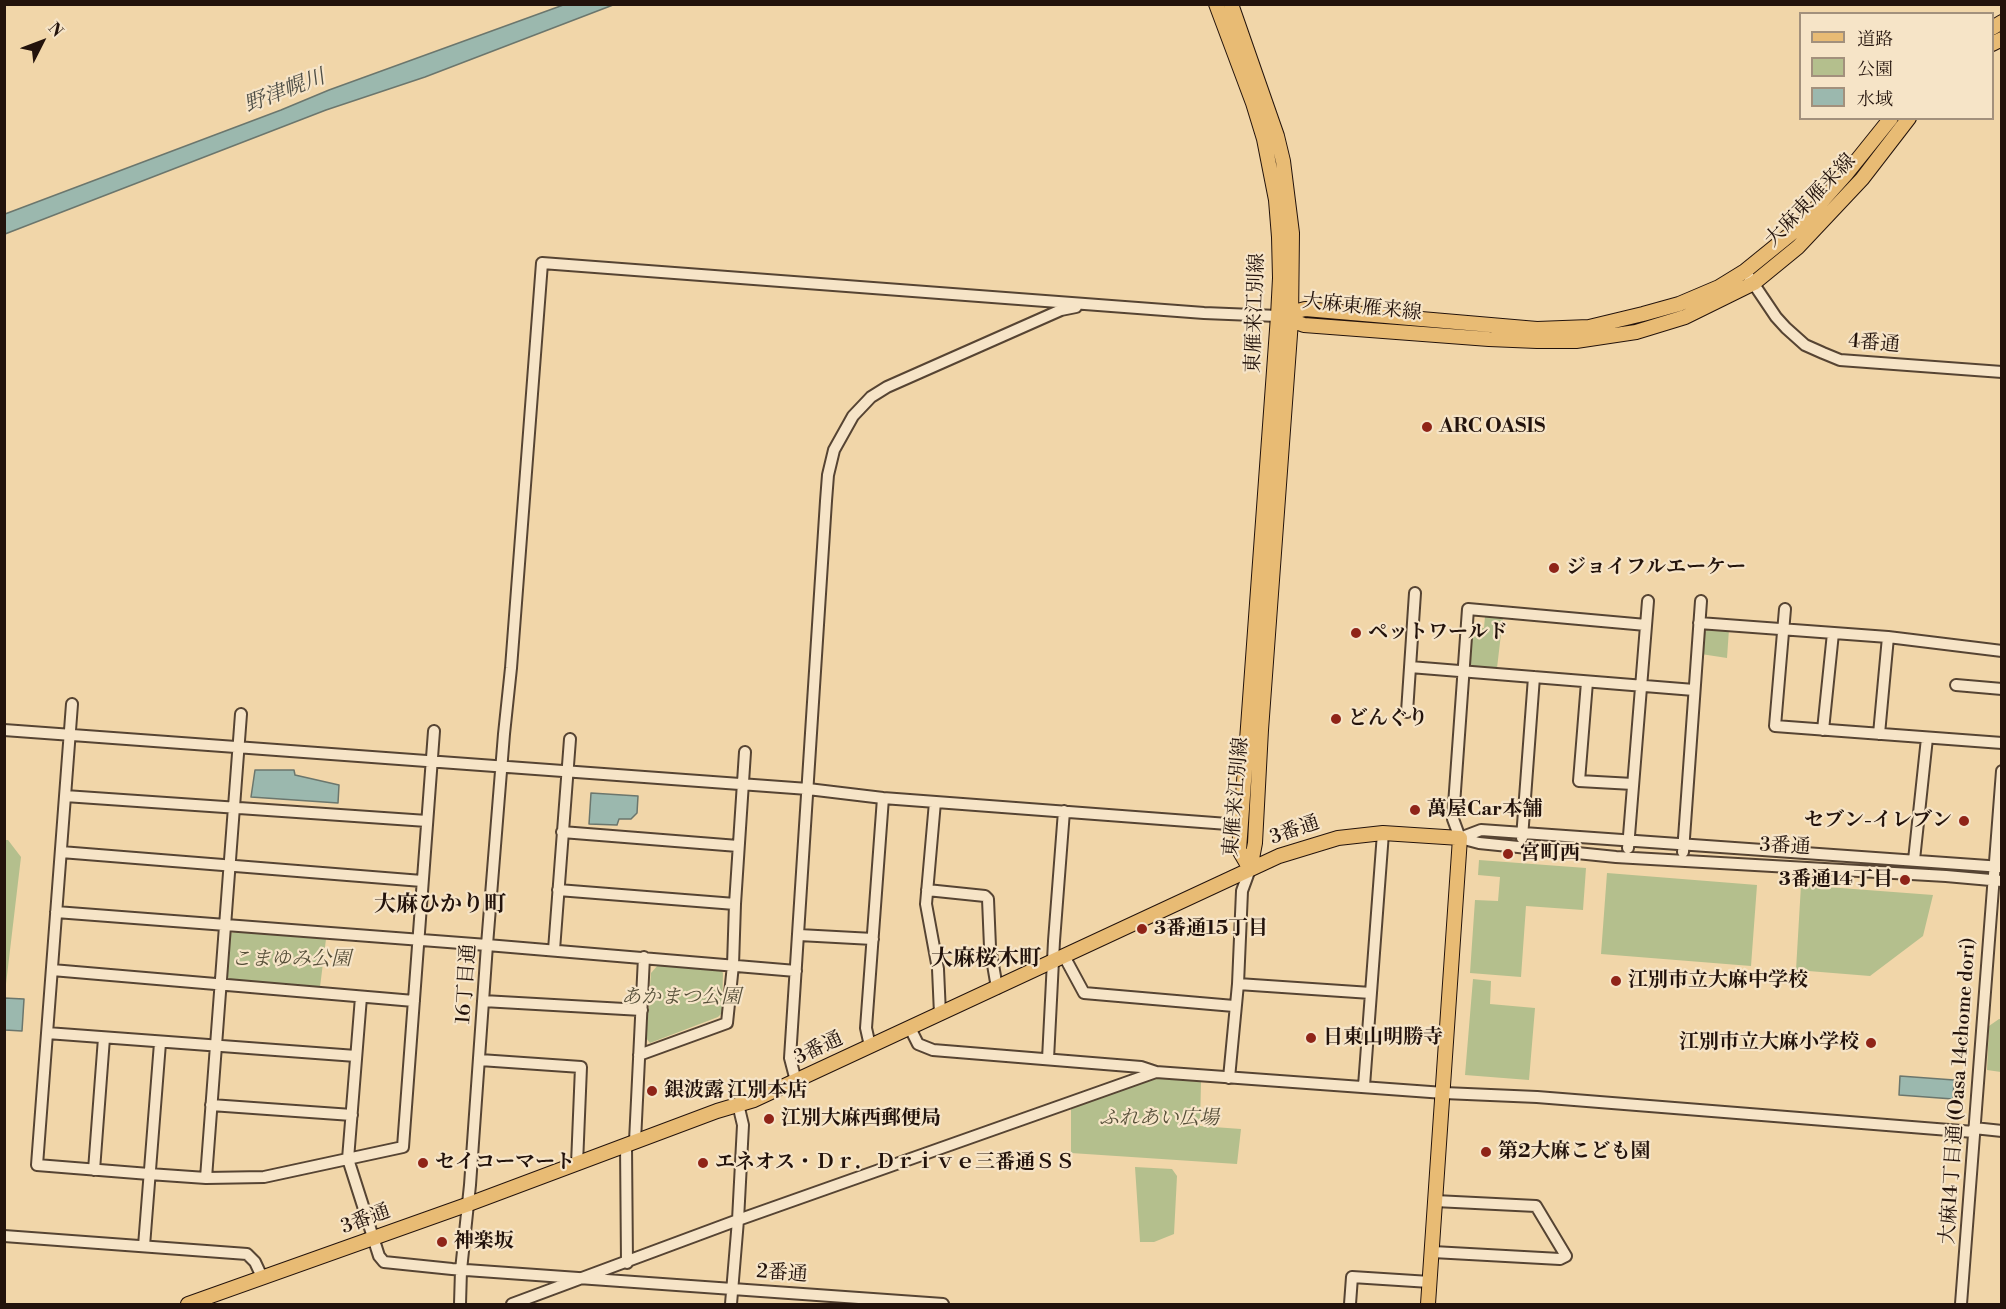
<!DOCTYPE html>
<html>
<head>
<meta charset="utf-8">
<style>
	body { margin:0 }
	#map { position:relative; width:2006px; height:1309px; overflow:hidden; background:#f1d6a9; font-family:"Libre Bodoni","Noto Serif JP",serif }
	canvas { display:block }
	.frame { position:absolute; inset:0; border:6px solid #23130c; pointer-events:none }
	.legend { position:absolute; left:1799px; top:12px; width:195px; height:108px; box-sizing:border-box; background:#f6e4c7; border:2px solid #a2907c; margin:0; padding:8px 10px; list-style:none; font-size:18px; color:#23130c }
	.legend li { display:flex; align-items:center; gap:12px; height:30px }
	.legend b { width:30px; border:2px solid #a2907c }
	.north { position:absolute; left:12px; top:12px; width:60px; height:60px; -webkit-text-stroke:4px #f6e4c7; paint-order:stroke; rotate:48deg; font-size:16px; font-weight:700; line-height:24px; text-align:center; color:#23130c }
	.north::after { content:''; display:block; margin:auto; width:21px; height:27px; background:#23130c; clip-path:polygon(50% 0,100% 100%,50% 72%,0 100%) }
</style>
</head>
<body>
<div id="map">
<canvas width="2006" height="1309"></canvas>
<div class="frame"></div>
<ul class="legend">
<li><b style="height:8px;background:#e8bb74"></b>道路</li>
<li><b style="height:16px;background:#b4bf8d"></b>公園</li>
<li><b style="height:16px;background:#9bb8ae"></b>水域</li>
</ul>
<div class="north">N</div>
</div>
<script>
const ctx = document.querySelector('canvas').getContext('2d');
ctx.lineJoin = 'round';
function fill(path, color) { ctx.fillStyle = color; ctx.fill(path, 'evenodd'); }
const shape = rows => new Path2D(rows.map(r => 'M' + r).join(''));
function strokePath(path, color, width, dash) { ctx.strokeStyle = color; ctx.lineWidth = width; ctx.lineCap = dash ? 'butt' : 'round'; ctx.setLineDash(dash || []); ctx.stroke(path); }
function label(font, color, halo, rows, align = 'center') {
  ctx.font = font + ' "Libre Bodoni","Noto Serif JP",serif'; ctx.lineWidth = 4.5; ctx.setLineDash([]); ctx.textBaseline = 'middle'; ctx.strokeStyle = halo; ctx.fillStyle = color; for (const [text, x, y, turn = 0] of rows) {
    ctx.save(); ctx.translate(x, y); ctx.rotate((+turn || 0) * Math.PI / 180); ctx.textAlign = isNaN(turn) ? turn : align; if (halo) ctx.strokeText(text, 0, 0); ctx.fillText(text, 0, 0); ctx.restore();
  }
}
fill(shape([
	[1485,616,1503,617,1497,668,1469,667,1472,627,1484,628],
	[1710,628,1729,629,1727,658,1701,654,1704,633],
	[4,840,8,840,21,857,6,984,4,984],
	[1479,860,1586,868,1583,910,1526,906,1521,977,1470,973,1475,900,1498,901,1500,877,1478,875],
	[1607,873,1757,885,1751,966,1601,954],
	[1801,885,1933,895,1923,936,1870,976,1796,970],
	[238,932,326,939,320,987,229,979,225,973,230,933],
	[658,965,719,967,723,973,722,1013,718,1017,650,1043,646,1038,651,973],
	[1473,979,1491,981,1490,1004,1535,1008,1529,1080,1465,1075],
	[1999,1019,2002,1019,2001,1072,1987,1070,1989,1026],
	[1155,1077,1201,1082,1200,1126,1241,1129,1237,1164,1071,1153,1071,1109],
	[1135,1167,1172,1169,1177,1176,1174,1234,1154,1242,1140,1242]
]), '#b4bf8d');
const water = shape([
	[566,4,613,5,425,77,326,110,5,234,5,214,281,110,329,90,566,4],
	[255,770,294,770,295,775,339,785,338,803,251,797,255,770],
	[591,793,638,796,637,813,631,819,619,819,617,825,589,824,591,793],
	[4,998,24,999,22,1031,5,1030,4,998],
	[1900,1076,1954,1080,1953,1099,1899,1095,1900,1076]
]);
fill(water, '#9bb8ae');
strokePath(water, '#6b766d', 1.5);
const minor = shape([
	[1745,271,1776,317,1786,328,1805,345,1823,353,1840,360,2002,372],
	[1785,609,1775,726,2002,743],
	[1699,623,1888,637,2002,651],
	[1410,667,1694,690],
	[1587,682,1579,781,1633,784],
	[1956,685,2002,689],
	[72,704,37,1165,149,1174,206,1178,264,1177,403,1147,434,731],
	[1407,712,1415,593],
	[4,730,808,789,883,798,1241,825],
	[1823,730,1833,633],
	[1879,734,1888,637],
	[65,796,427,821],
	[935,802,926,904,938,969,940,1014],
	[562,832,738,846],
	[1460,838,1481,830,2002,867],
	[1460,838,1479,843,1616,857,1946,876,2002,881],
	[1460,838,1453,819,1468,609,1646,625],
	[1522,838,1534,677],
	[1628,848,1648,601],
	[61,852,422,881],
	[1683,852,1701,601],
	[1914,860,1927,738],
	[558,890,735,904],
	[927,890,985,896,988,899,990,947,997,988],
	[56,912,487,945,796,971],
	[799,935,873,939],
	[554,950,570,739],
	[1064,956,1084,993,1234,1006],
	[52,970,414,1001],
	[1238,984,1371,993],
	[361,997,348,1159,379,1256,384,1262,452,1269,943,1304],
	[483,1001,642,1010],
	[910,1028,918,1044,933,1050,1141,1067,1156,1072],
	[47,1033,356,1056],
	[870,1046,866,1028,883,798],
	[639,1055,727,1023,733,965,735,904,745,752],
	[1048,1059,1054,941,1064,811],
	[480,1060,581,1067,577,1164],
	[1229,1078,1238,984,1242,891,1250,869],
	[796,1081,790,1058,826,501,828,475,834,450,853,416,871,397,887,387,1061,310,1076,307],
	[1364,1086,1383,833],
	[211,1105,352,1115],
	[1974,1128,2002,1131],
	[635,1141,644,957],
	[626,1145,627,1263],
	[94,1170,104,1038],
	[206,1178,241,714],
	[4,1236,247,1254,255,1262,262,1277],
	[144,1246,160,1043],
	[1433,1252,1560,1259,1566,1256,1536,1206,1435,1201],
	[460,1304,461,1270,470,1185,487,945,504,734,511,668,542,263,1204,313,1278,316],
	[512,1304,738,1220,1156,1072,1444,1093,1537,1097,1974,1132],
	[731,1304,738,1220,743,1125,738,1104],
	[1350,1304,1352,1277,1430,1282],
	[1961,1304,2002,771]
]);
const major = shape([
	[1216,4,1253,103,1264,139,1276,200,1279,237,1280,278,1278,316,1239,850,1250,869],
	[1231,4,1277,136,1283,161,1292,233,1291,321,1261,730,1255,843,1250,869],
	[1992,28,2002,22],
	[1992,44,2002,39],
	[1286,314,1305,309,1537,329,1589,327,1643,314,1679,304,1719,287,1745,271,1798,228,1846,174,1891,118],
	[1285,318,1304,325,1489,339,1537,341,1576,341,1636,332,1685,317,1754,283,1798,247,1862,179,1909,118],
	[188,1304,469,1204,717,1111,754,1100,1279,856,1338,838,1383,833,1460,838,1428,1304]
]);
strokePath(minor, '#564433', 14);
strokePath(major, '#23130c', 16);
strokePath(minor, '#f6e4c7', 10);
strokePath(major, '#e8bb74', 14);
for (const [x, y, r, color] of [
	[1427,427,6,"#8f2418"],
	[1554,568,6,"#8f2418"],
	[1356,633,6,"#8f2418"],
	[1336,719,6,"#8f2418"],
	[1415,810,6,"#8f2418"],
	[1964,821,6,"#8f2418"],
	[1508,854,6,"#8f2418"],
	[1905,880,6,"#8f2418"],
	[1142,929,6,"#8f2418"],
	[1616,981,6,"#8f2418"],
	[1311,1038,6,"#8f2418"],
	[1871,1043,6,"#8f2418"],
	[652,1091,6,"#8f2418"],
	[769,1119,6,"#8f2418"],
	[1486,1152,6,"#8f2418"],
	[423,1163,6,"#8f2418"],
	[703,1163,6,"#8f2418"],
	[442,1242,6,"#8f2418"]
]) { const dot = new Path2D(); dot.arc(x, y, r, 0, 2 * Math.PI); ctx.fillStyle = color; ctx.fill(dot); strokePath(dot, '#f6e4c7', 2); }
label('20px', '#23130c', '#f6e4c7', [
	["大麻東雁来線",1811,201,-46],
	["大麻東雁来線",1362,308,6],
	["東雁来江別線",1256,313,-88],
	["4番通",1874,344,5],
	["東雁来江別線",1237,797,-85],
	["3番通",1295,831,-19],
	["3番通",1785,847,3],
	["16丁目通",467,984,-86],
	["3番通",819,1049,-25],
	["大麻14丁目通 (Oasa 14chome dori)",1959,1091,-86],
	["3番通",366,1220,-20],
	["2番通",782,1274,4]
]);
label('bold 20px', '#23130c', '#f6e4c7', [
	["ARC OASIS",1439,427],
	["ジョイフルエーケー",1566,568],
	["ペットワールド",1368,633],
	["どんぐり",1348,719],
	["萬屋Car本舗",1427,810],
	["セブン-イレブン",1952,821,"right"],
	["宮町西",1520,854],
	["3番通14丁目",1893,880,"right"],
	["3番通15丁目",1154,929],
	["江別市立大麻中学校",1628,981],
	["日東山明勝寺",1323,1038],
	["江別市立大麻小学校",1859,1043,"right"],
	["銀波露 江別本店",664,1091],
	["江別大麻西郵便局",781,1119],
	["第2大麻こども園",1498,1152],
	["セイコーマート",435,1163],
	["エネオス・Ｄｒ．Ｄｒｉｖｅ三番通ＳＳ",715,1163],
	["神楽坂",454,1242]
], 'left');
label('italic 20px', '#564f39', '#f6e4c7', [
	["こまゆみ公園",291,960],
	["あかまつ公園",681,998],
	["ふれあい広場",1159,1119]
]);
label('italic 21px', '#4d4d45', '#f6e4c7', [
	["野津幌川",285,92,-21]
]);
label('bold 22px', '#23130c', '#f6e4c7', [
	["大麻ひかり町",440,906],
	["大麻桜木町",986,960]
]);
</script>
</body>
</html>
